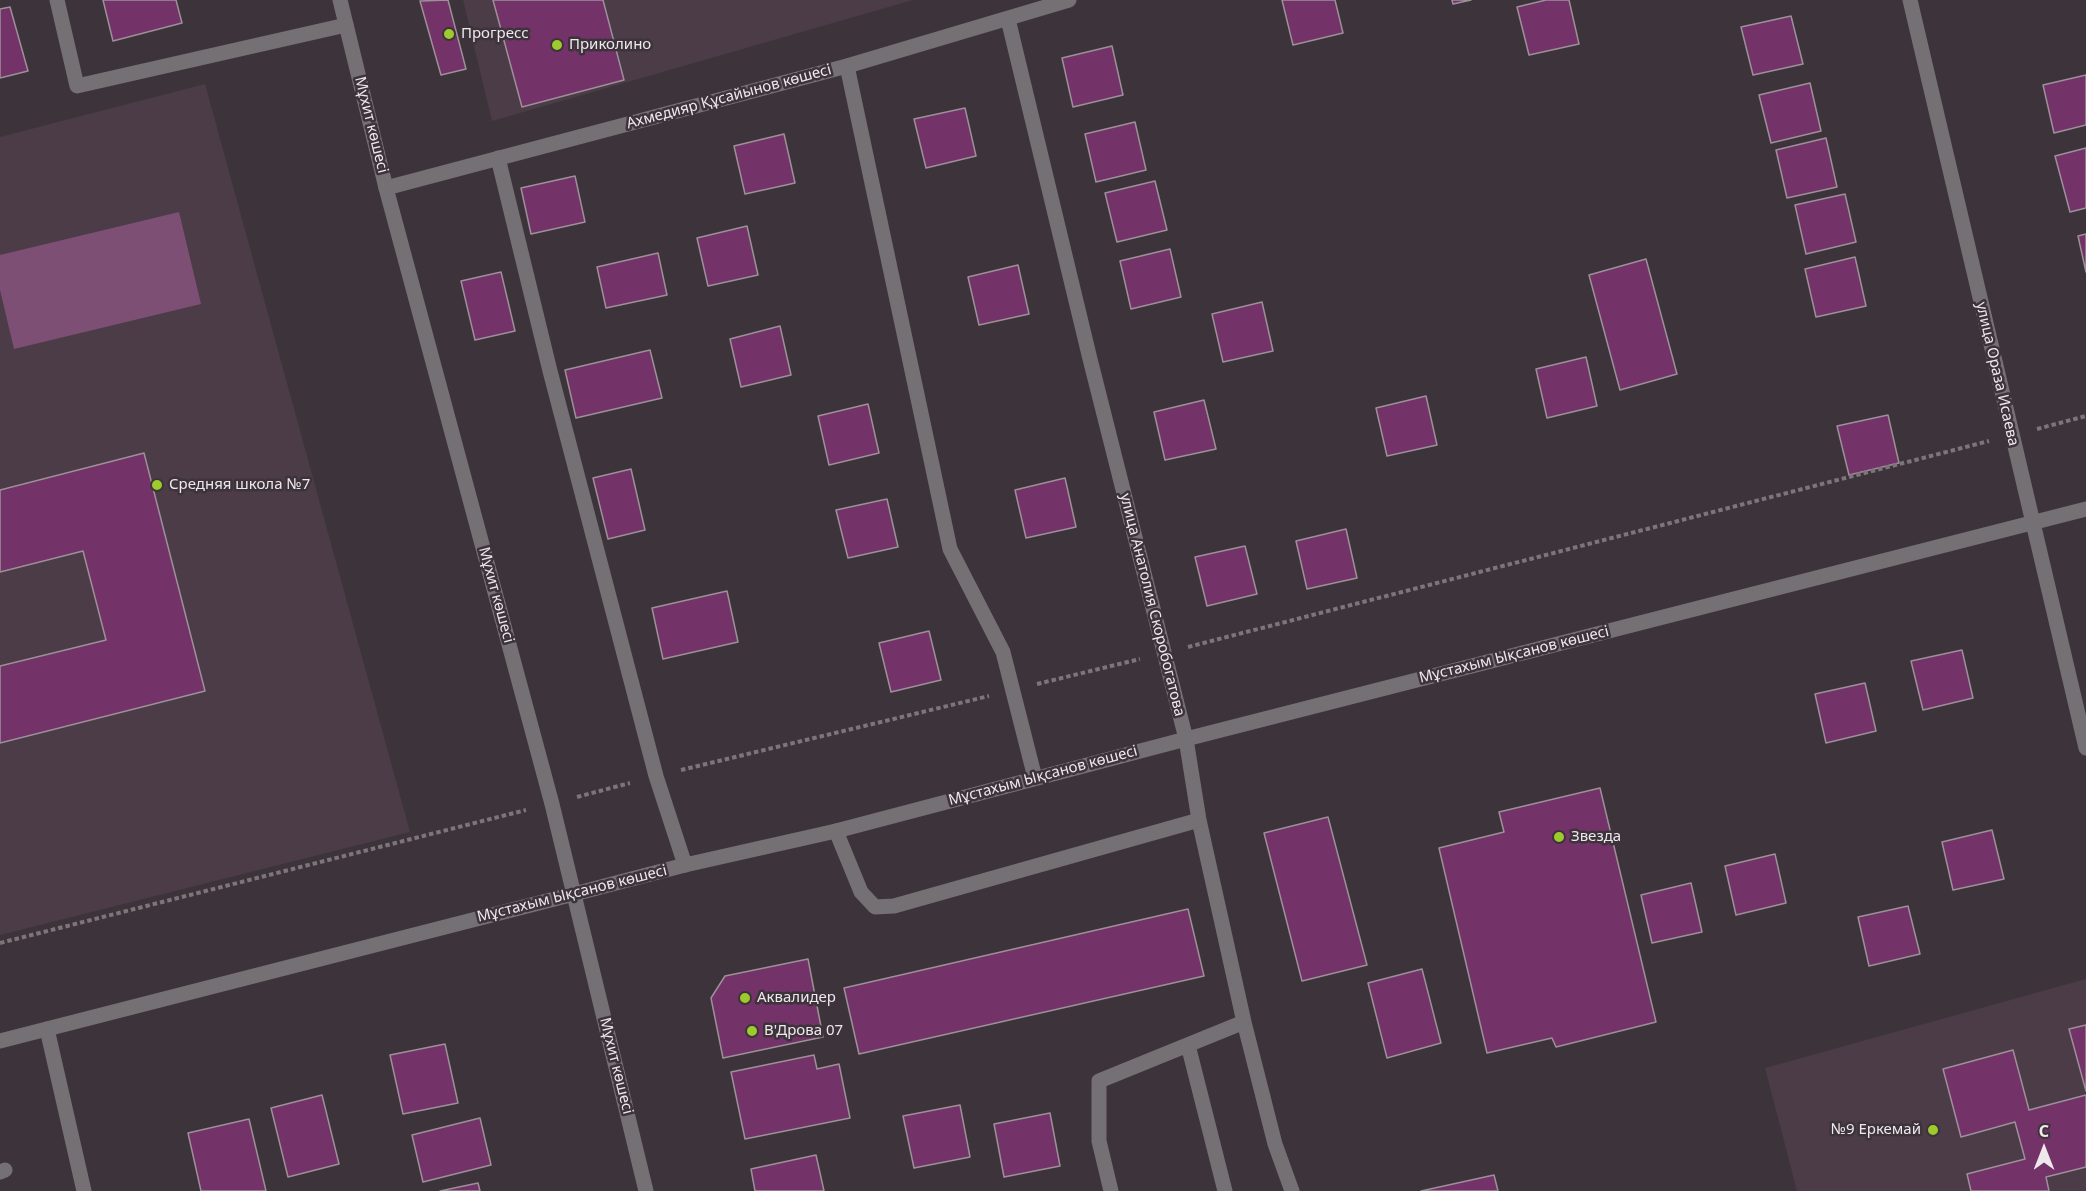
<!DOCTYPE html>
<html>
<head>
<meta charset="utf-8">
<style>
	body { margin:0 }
	#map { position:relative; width:2086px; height:1191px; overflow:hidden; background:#3d343b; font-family:"Noto Sans",sans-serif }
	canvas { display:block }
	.north { position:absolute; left:2014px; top:1119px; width:60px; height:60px; -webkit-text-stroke:4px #3d343b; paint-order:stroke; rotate:0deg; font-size:16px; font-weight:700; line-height:24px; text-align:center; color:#eee7ec }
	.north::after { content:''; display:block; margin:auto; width:21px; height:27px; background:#eee7ec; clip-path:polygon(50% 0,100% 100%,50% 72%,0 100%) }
</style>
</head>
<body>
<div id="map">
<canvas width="2086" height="1191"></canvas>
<div class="north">С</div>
</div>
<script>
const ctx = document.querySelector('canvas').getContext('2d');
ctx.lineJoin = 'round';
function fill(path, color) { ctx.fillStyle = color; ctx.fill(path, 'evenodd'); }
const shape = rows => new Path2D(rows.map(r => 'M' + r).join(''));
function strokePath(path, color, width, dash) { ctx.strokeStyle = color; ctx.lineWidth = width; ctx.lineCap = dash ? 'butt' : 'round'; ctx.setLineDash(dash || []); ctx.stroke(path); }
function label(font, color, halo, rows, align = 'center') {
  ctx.font = font + ' "Noto Sans",sans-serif'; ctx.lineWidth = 5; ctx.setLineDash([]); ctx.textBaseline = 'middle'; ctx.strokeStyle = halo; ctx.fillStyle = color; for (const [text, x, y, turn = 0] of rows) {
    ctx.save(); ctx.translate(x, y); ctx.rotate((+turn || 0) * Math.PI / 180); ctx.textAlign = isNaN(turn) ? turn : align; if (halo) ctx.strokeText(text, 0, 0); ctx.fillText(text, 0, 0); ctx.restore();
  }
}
fill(shape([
	[463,0,913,0,492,121],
	[205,84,410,832,0,935,0,137],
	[2086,979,2086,1191,1797,1191,1765,1068]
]), '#4b3c47');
fill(shape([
	[179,212,201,304,14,349,0,290,0,255]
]), '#7d4f74');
const building = shape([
	[103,0,176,0,182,23,113,41,103,0],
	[448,0,466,69,441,75,420,1,448,0],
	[493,0,603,0,624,80,522,107,493,0],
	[1282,0,1335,0,1343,33,1293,45,1282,0],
	[1452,0,1471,0,1453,4,1452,0],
	[1546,0,1569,0,1579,44,1529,55,1517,7,1546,0],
	[10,7,28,71,0,78,0,9,10,7],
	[1791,16,1803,64,1753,75,1741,27,1791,16],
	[1112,46,1123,95,1073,107,1062,58,1112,46],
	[2086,75,2086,125,2054,133,2043,85,2086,75],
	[1810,83,1821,131,1771,143,1759,95,1810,83],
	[965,108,976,156,926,168,914,119,965,108],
	[1135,122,1146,170,1096,182,1085,134,1135,122],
	[784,134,795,183,745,194,734,146,784,134],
	[1826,138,1837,187,1787,198,1776,150,1826,138],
	[2086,148,2086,208,2070,212,2055,156,2086,148],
	[575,176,585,222,531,234,521,188,575,176],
	[1155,181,1167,230,1117,242,1105,193,1155,181],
	[1845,194,1856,242,1806,254,1795,205,1845,194],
	[747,226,758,275,708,286,697,238,747,226],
	[2086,234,2086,272,2078,236,2086,234],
	[1170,249,1181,297,1131,309,1120,261,1170,249],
	[658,253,667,295,606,308,597,267,658,253],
	[1855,257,1866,306,1816,317,1805,269,1855,257],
	[1646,259,1677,374,1620,390,1589,275,1646,259],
	[1018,265,1029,314,979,325,968,277,1018,265],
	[501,272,515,331,475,340,461,281,501,272],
	[1262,302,1273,351,1223,362,1212,314,1262,302],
	[780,326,791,375,741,387,730,339,780,326],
	[650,350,662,398,576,418,565,370,650,350],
	[1586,357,1597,406,1547,418,1536,369,1586,357],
	[1426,396,1437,445,1387,456,1376,408,1426,396],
	[1204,400,1216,449,1165,460,1154,412,1204,400],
	[868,404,879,453,829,465,818,416,868,404],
	[1888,415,1899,463,1849,475,1837,426,1888,415],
	[144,453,205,691,0,743,0,666,106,640,83,551,0,572,0,490,144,453],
	[631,469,645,530,608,539,593,478,631,469],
	[1065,478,1076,527,1026,538,1015,490,1065,478],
	[887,499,898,547,848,558,836,510,887,499],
	[1346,529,1357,578,1307,589,1296,541,1346,529],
	[1245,546,1257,594,1207,606,1195,557,1245,546],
	[727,591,738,642,663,659,652,608,727,591],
	[929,631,941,680,891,692,879,643,929,631],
	[1962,650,1973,698,1923,710,1911,661,1962,650],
	[1865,683,1876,731,1826,743,1815,694,1865,683],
	[1600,788,1656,1022,1556,1047,1552,1038,1487,1053,1439,848,1504,832,1499,812,1600,788],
	[1328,817,1367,965,1302,981,1264,833,1328,817],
	[1992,830,2004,879,1953,890,1942,842,1992,830],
	[1775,854,1786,903,1736,915,1725,866,1775,854],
	[1691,883,1702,932,1652,943,1641,895,1691,883],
	[1908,906,1920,954,1869,966,1858,917,1908,906],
	[1188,909,1204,976,859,1054,844,988,1188,909],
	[808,959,823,1037,723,1058,711,998,725,976,808,959],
	[1422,969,1441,1043,1387,1058,1368,983,1422,969],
	[2086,1025,2086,1091,2069,1029,2086,1025],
	[445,1044,458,1103,403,1114,390,1055,445,1044],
	[2013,1050,2029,1110,2086,1095,2086,1167,2046,1177,2049,1191,1971,1191,1967,1174,2025,1159,2015,1122,1961,1137,1943,1069,2013,1050],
	[814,1055,817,1069,839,1064,850,1118,745,1139,731,1072,814,1055],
	[322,1095,339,1164,288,1177,271,1108,322,1095],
	[960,1105,970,1157,914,1168,903,1116,960,1105],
	[1050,1113,1060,1166,1004,1177,994,1124,1050,1113],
	[480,1118,491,1165,423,1182,412,1135,480,1118],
	[249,1119,266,1191,201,1191,188,1133,249,1119],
	[816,1155,824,1191,755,1191,751,1169,816,1155],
	[1494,1175,1498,1191,1421,1191,1494,1175],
	[478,1183,480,1191,440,1191,478,1183]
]);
fill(building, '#733268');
strokePath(building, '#9c9099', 1.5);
strokePath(shape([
	[2037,429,2086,416],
	[1188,647,1989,441],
	[1037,684,1140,659],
	[681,770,989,696],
	[577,797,630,783],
	[0,943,526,810]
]), '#7d757b', 4, [4.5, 3]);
strokePath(shape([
	[57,0,77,86,346,25],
	[847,66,950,549,1003,652,1035,778],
	[498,158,550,371,656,776,685,865],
	[1186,739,1199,820,1244,1022,1275,1144,1292,1191],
	[836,831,861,892,875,907,894,906,1199,820],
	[47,1029,84,1191],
	[1188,1045,1225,1191],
	[0,1172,5,1170],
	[1111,1191,1099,1141,1099,1081,1244,1022]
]), '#757074', 15);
strokePath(shape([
	[1910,0,2086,748],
	[1008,19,1090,359,1186,739],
	[386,188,847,66,1069,0],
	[574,894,685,865,836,831,1186,739,2086,509]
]), '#757074', 15);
strokePath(shape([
	[340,0,386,188,552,804,646,1191],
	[0,1041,574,894]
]), '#757074', 15);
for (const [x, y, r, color] of [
	[449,34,6,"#9fca2d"],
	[557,45,6,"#9fca2d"],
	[157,485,6,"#9fca2d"],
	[1559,837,6,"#9fca2d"],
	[745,998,6,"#9fca2d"],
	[752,1031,6,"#9fca2d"],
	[1933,1130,6,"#9fca2d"]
]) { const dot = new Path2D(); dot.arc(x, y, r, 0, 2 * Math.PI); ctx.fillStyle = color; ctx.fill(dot); strokePath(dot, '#3d343b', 2); }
label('15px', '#eee7ec', '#3d343b', [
	["Прогресс",461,34],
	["Приколино",569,45],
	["Средняя школа №7",169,485],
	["Звезда",1571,837],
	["Аквалидер",757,998],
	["В'Дрова 07",764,1031],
	["№9 Еркемай",1921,1130,"right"]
], 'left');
label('15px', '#eee7ec', '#3d343b', [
	["Ахмедияр Құсайынов көшесі",729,97,-15],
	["Мұхит көшесі",371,125,76],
	["улица Ораза Исаева",1997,374,77],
	["Мұхит көшесі",496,595,75],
	["улица Анатолия Скоробогатова",1152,605,76],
	["Мұстахым Ықсанов көшесі",1514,655,-14],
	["Мұстахым Ықсанов көшесі",1043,776,-15],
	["Мұстахым Ықсанов көшесі",572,894,-14],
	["Мұхит көшесі",616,1066,76]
]);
</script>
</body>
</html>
